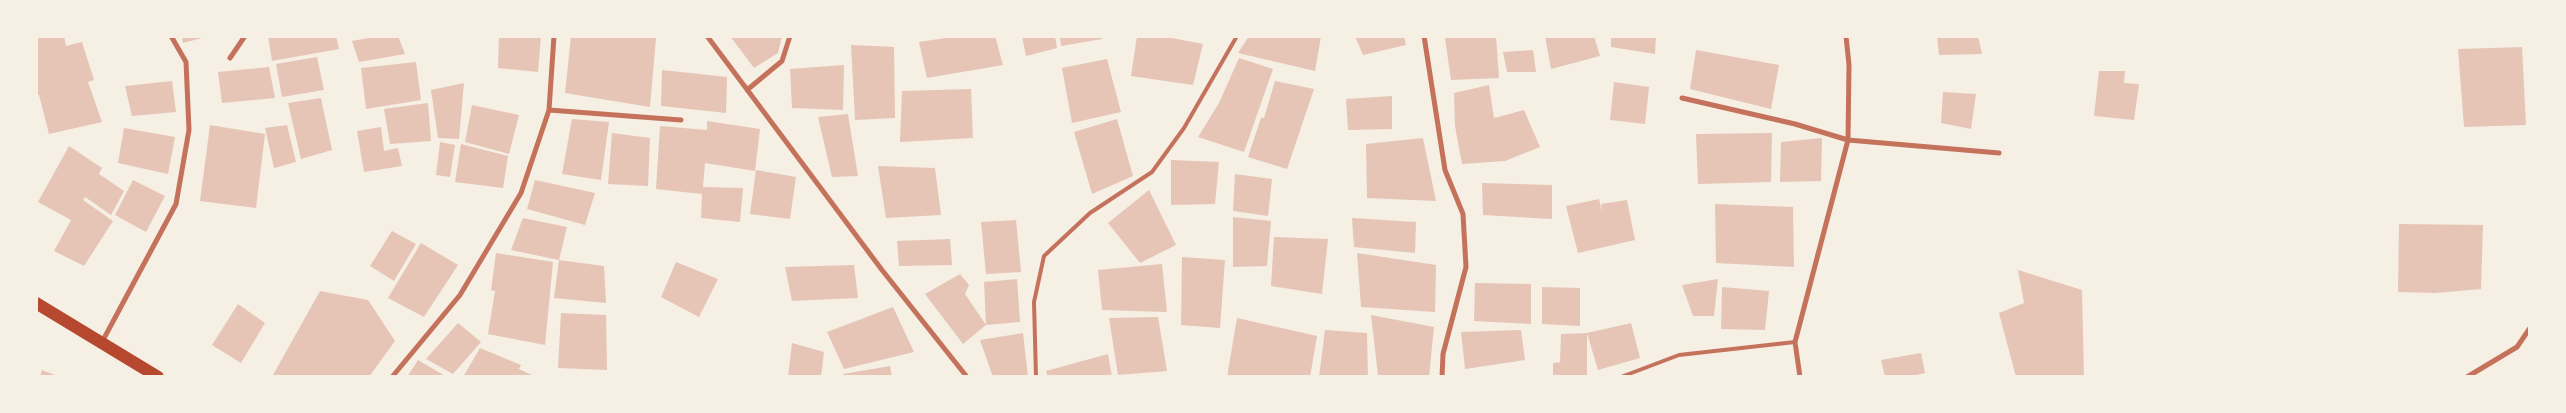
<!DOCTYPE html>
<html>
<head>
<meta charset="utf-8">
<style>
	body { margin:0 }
	#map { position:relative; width:2566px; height:413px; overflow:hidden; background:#f6efe4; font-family:"Fira Sans Condensed",sans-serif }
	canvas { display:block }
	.frame { position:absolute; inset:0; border:38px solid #f6efe4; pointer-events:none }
</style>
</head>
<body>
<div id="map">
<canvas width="2566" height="413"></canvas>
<div class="frame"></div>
</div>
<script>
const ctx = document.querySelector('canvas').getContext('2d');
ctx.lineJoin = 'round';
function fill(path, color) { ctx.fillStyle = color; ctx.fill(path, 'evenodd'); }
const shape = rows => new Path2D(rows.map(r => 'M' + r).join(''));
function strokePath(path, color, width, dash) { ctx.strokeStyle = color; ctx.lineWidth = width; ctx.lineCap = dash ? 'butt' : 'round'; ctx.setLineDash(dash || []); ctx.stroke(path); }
fill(shape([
	[36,36,64,36,66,46,82,42,94,80,88,82,102,122,49,134,39,95,36,95],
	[182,36,206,36,206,37,183,43],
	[268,36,336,36,339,49,272,61],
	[379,36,398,36,405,54,359,62,352,41],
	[499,36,541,36,538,72,498,68],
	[571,36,656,38,650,107,565,93],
	[730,36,782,36,778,53,754,68],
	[958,36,995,36,1003,65,927,78,919,42],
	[1022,36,1055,36,1057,48,1026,56],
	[1060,36,1102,36,1102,39,1061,46],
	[1137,36,1161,36,1203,44,1193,85,1131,76],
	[1249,36,1321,36,1315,71,1238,53],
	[1355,36,1404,36,1406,45,1363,55],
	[1467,36,1496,36,1499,78,1451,80,1445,38],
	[1545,36,1594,36,1600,56,1551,69],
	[1611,36,1656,36,1655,54,1611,47],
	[1937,36,1978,36,1982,54,1939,55],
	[851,45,894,47,895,118,855,120],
	[2522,47,2526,125,2464,127,2458,49],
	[1533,50,1536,72,1507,72,1503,52],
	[1696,50,1779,65,1771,109,1690,89],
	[317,57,324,90,282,97,276,64],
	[1239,58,1273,69,1244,152,1198,137,1219,103],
	[1107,59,1121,112,1072,123,1062,68],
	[416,62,421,100,366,109,361,68],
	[844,65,843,110,792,108,790,69],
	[269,67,275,98,222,103,218,72],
	[662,70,727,77,726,113,661,106],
	[2099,71,2125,71,2124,83,2139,84,2134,120,2094,116],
	[172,81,176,112,132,116,125,86],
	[1275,81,1314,89,1287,169,1248,157,1261,118,1264,118],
	[1614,82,1649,87,1645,124,1610,120],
	[464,83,459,139,438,138,431,90],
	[1489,85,1494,118,1524,110,1540,147,1505,161,1462,164,1455,126,1454,93],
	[971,89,973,138,900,142,902,91],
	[1943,92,1976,94,1971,129,1941,123],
	[1392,96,1392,129,1348,130,1346,99],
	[321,98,332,150,301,159,288,103],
	[428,103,431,141,390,144,384,109],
	[472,105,519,115,509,154,465,142],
	[848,114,858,176,832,177,818,117],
	[572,119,609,122,601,180,562,174],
	[1117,119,1133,176,1092,194,1074,132],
	[707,121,760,129,755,171,705,163,703,187,743,188,740,222,701,218,702,194,656,189,660,126,707,130],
	[210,125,265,134,256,208,200,201],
	[287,125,296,162,274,168,265,128],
	[381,127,384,151,398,148,402,166,364,172,357,131],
	[124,128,175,137,168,174,118,163],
	[612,133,650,138,648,186,608,184],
	[1772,133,1771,182,1698,184,1696,134],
	[1423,138,1436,201,1367,198,1366,144],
	[1822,138,1821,181,1780,182,1781,142],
	[440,142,455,145,450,177,436,175],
	[461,144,508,156,503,188,455,182],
	[69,146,102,168,99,174,124,191,111,215,85,197,83,200,113,221,84,266,54,251,71,220,38,202],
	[1171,160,1219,162,1215,204,1171,205],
	[878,166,935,168,941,215,886,218],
	[756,170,796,177,790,219,750,214],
	[1235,174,1272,179,1268,216,1233,211],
	[133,180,165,196,146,232,115,215],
	[535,180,595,193,585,225,527,209],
	[1482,183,1552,185,1552,219,1483,215],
	[1149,190,1176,245,1140,263,1108,223],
	[1599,199,1602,213,1601,204,1627,200,1635,240,1578,253,1566,206],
	[1715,204,1793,207,1794,267,1716,263],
	[1233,217,1271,221,1267,266,1233,267],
	[523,218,567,227,559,260,511,250],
	[1352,218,1416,222,1415,253,1354,247],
	[1016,220,1021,272,986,274,981,222],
	[2399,224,2483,225,2481,289,2435,293,2398,292],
	[392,231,416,244,394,281,370,266],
	[1274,237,1328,239,1322,294,1271,286],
	[950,239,952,265,899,266,897,241],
	[421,243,458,265,424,317,388,298],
	[496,253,553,262,545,345,488,334,495,291,491,290],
	[1357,253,1436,265,1435,312,1361,307],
	[1182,257,1225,260,1220,328,1181,325],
	[559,260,604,266,606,303,554,298],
	[676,262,718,279,699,317,661,297],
	[1162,264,1167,312,1102,310,1098,270],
	[854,265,858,298,792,301,785,267],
	[2018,270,2082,290,2084,377,2016,377,1999,313,2024,303],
	[960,274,969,285,965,294,986,325,984,282,1017,279,1020,322,986,325,963,344,925,294],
	[1718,279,1714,316,1693,316,1682,285],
	[1475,283,1531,284,1531,324,1474,321],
	[1542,287,1580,288,1580,326,1542,324],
	[1722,287,1769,291,1765,330,1721,329],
	[320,291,368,300,395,341,369,377,273,375],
	[238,304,265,323,241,363,212,345],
	[893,307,914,352,844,369,827,332],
	[561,313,606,315,607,370,558,368],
	[1371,315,1434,327,1429,377,1378,375],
	[1158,317,1167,371,1118,375,1109,318],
	[1237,318,1317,336,1310,377,1227,377],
	[458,323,481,342,453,374,426,359],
	[1631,323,1640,358,1598,370,1587,333],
	[1325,330,1367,333,1368,377,1319,377],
	[1521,330,1525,360,1465,369,1461,332],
	[1023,333,1028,377,993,377,980,340],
	[1587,333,1587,377,1553,377,1553,363,1564,362,1560,362,1561,334],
	[792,343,824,352,821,377,788,377],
	[480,348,521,365,519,369,536,377,463,377],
	[1921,353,1925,373,1907,377,1885,377,1881,360],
	[1108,354,1112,377,1048,377,1046,371],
	[418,360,447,377,407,377],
	[890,366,892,377,844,377,843,374],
	[42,370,60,377,40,377]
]), '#e6c5b7');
strokePath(shape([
	[1036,377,1034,302,1044,256,1090,213,1152,172,1184,128,1237,36],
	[1621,377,1679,355,1795,342]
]), '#c5725c', 4);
strokePath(shape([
	[707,36,882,270,967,377],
	[1424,36,1445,170,1463,214,1466,267,1443,354,1442,377],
	[230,58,245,36],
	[747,90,782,61,790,36],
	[1682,98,1795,124,1848,140,1999,153],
	[549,110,681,120],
	[102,342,176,204,189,130,186,62,171,36],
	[392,377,460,295,521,193,549,110,554,36],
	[1800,377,1795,342,1848,140,1849,65,1846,36],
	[2467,377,2517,347,2530,328]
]), '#c5725c', 5);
strokePath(shape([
	[36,303,158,377]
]), '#b5482f', 12);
</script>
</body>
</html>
